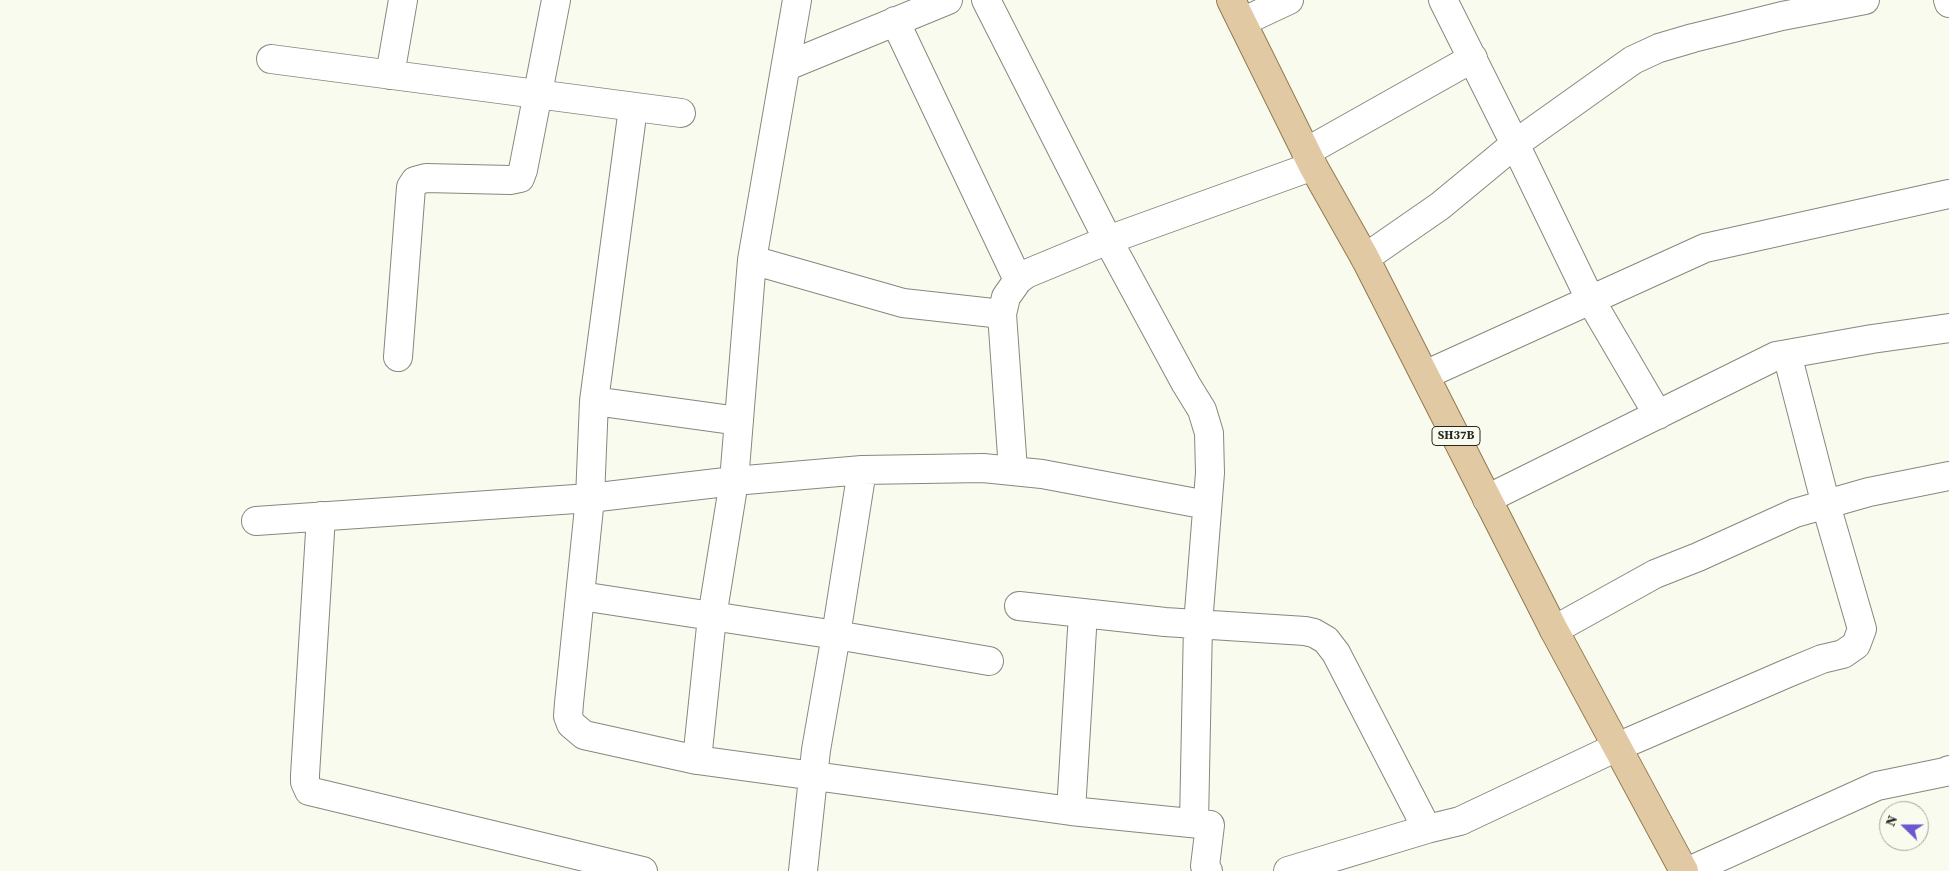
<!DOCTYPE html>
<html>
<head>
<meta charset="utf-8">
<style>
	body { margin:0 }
	#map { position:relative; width:1949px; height:871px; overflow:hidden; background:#f9fbef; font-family:"Source Serif 4",serif }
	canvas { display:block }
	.north { position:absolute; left:1879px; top:801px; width:50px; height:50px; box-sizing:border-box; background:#f9fbef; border:1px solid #a5a69d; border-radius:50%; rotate:292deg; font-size:14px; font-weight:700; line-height:20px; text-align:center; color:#262722 }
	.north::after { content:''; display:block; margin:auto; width:18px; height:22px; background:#6c57d1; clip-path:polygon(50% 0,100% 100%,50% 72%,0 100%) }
</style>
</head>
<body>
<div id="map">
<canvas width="1949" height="871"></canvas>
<div class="north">N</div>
</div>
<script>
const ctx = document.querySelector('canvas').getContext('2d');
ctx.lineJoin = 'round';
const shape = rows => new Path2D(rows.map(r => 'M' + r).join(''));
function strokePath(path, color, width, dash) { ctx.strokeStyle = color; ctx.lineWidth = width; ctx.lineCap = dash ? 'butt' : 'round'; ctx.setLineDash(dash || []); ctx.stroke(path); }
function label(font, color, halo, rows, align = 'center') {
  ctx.font = font + ' "Source Serif 4",serif'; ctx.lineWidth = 4.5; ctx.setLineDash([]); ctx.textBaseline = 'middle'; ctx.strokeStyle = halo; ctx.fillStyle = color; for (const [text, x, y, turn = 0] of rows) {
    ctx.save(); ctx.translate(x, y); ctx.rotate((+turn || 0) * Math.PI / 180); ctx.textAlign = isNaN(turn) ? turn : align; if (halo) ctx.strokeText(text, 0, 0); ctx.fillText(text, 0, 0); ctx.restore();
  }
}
const street = shape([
	[986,0,1108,240,1186,384,1202,410,1209,433,1210,473,1198,624,1194,823],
	[1443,0,1515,144,1590,299,1658,415],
	[1948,0,1949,3],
	[895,21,1018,280],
	[1242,22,1289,0],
	[271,59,681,113],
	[787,66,948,0],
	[390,75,403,0],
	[633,108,594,401,590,498,569,703,568,716,571,724,584,735,697,760,1071,811,1210,825,1205,866,1208,871],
	[1306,152,1473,58],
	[1365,258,1440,206,1515,144,1633,60,1659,48,1693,38,1782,16,1865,0],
	[752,260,903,303,1002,314],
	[398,357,411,187,415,181,426,178,510,180,520,178,523,170,556,0],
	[1425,375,1705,248,1949,194],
	[594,401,739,421],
	[1013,470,1002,314,1006,297,1018,280,1026,274,1108,240,1313,166],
	[1487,499,1776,356,1872,339,1949,328],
	[321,516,305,775,305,782,309,791,643,871],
	[256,521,590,498,734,481,862,470,983,468,1042,474,1207,505],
	[581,596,836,635,989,661],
	[1019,606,1165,622,1305,631,1314,633,1326,640,1336,653,1427,829,1460,821,1617,747,1788,673,1822,659,1843,654,1856,645,1862,629,1826,505,1787,354],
	[1554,630,1655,574,1698,557,1795,513,1869,492,1949,476],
	[697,760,712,617,734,481,752,260,797,0],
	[1071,811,1083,613],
	[803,871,816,750,836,635,862,470],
	[1288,871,1427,829],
	[1689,871,1877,786,1945,772,1949,770]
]);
const primary = shape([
	[1231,0,1313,166,1365,258,1554,630,1684,871]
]);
strokePath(street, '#86887d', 30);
strokePath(primary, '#93794e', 30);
strokePath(street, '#fff', 28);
strokePath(primary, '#e1c9a3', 28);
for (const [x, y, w] of [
	[1456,436,48]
]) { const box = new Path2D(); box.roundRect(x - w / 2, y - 9.5, w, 19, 4); ctx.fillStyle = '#f9fbef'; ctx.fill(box); strokePath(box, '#262722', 1); }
label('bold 12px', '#262722', null, [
	["SH37B",1456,436]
]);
</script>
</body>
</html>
